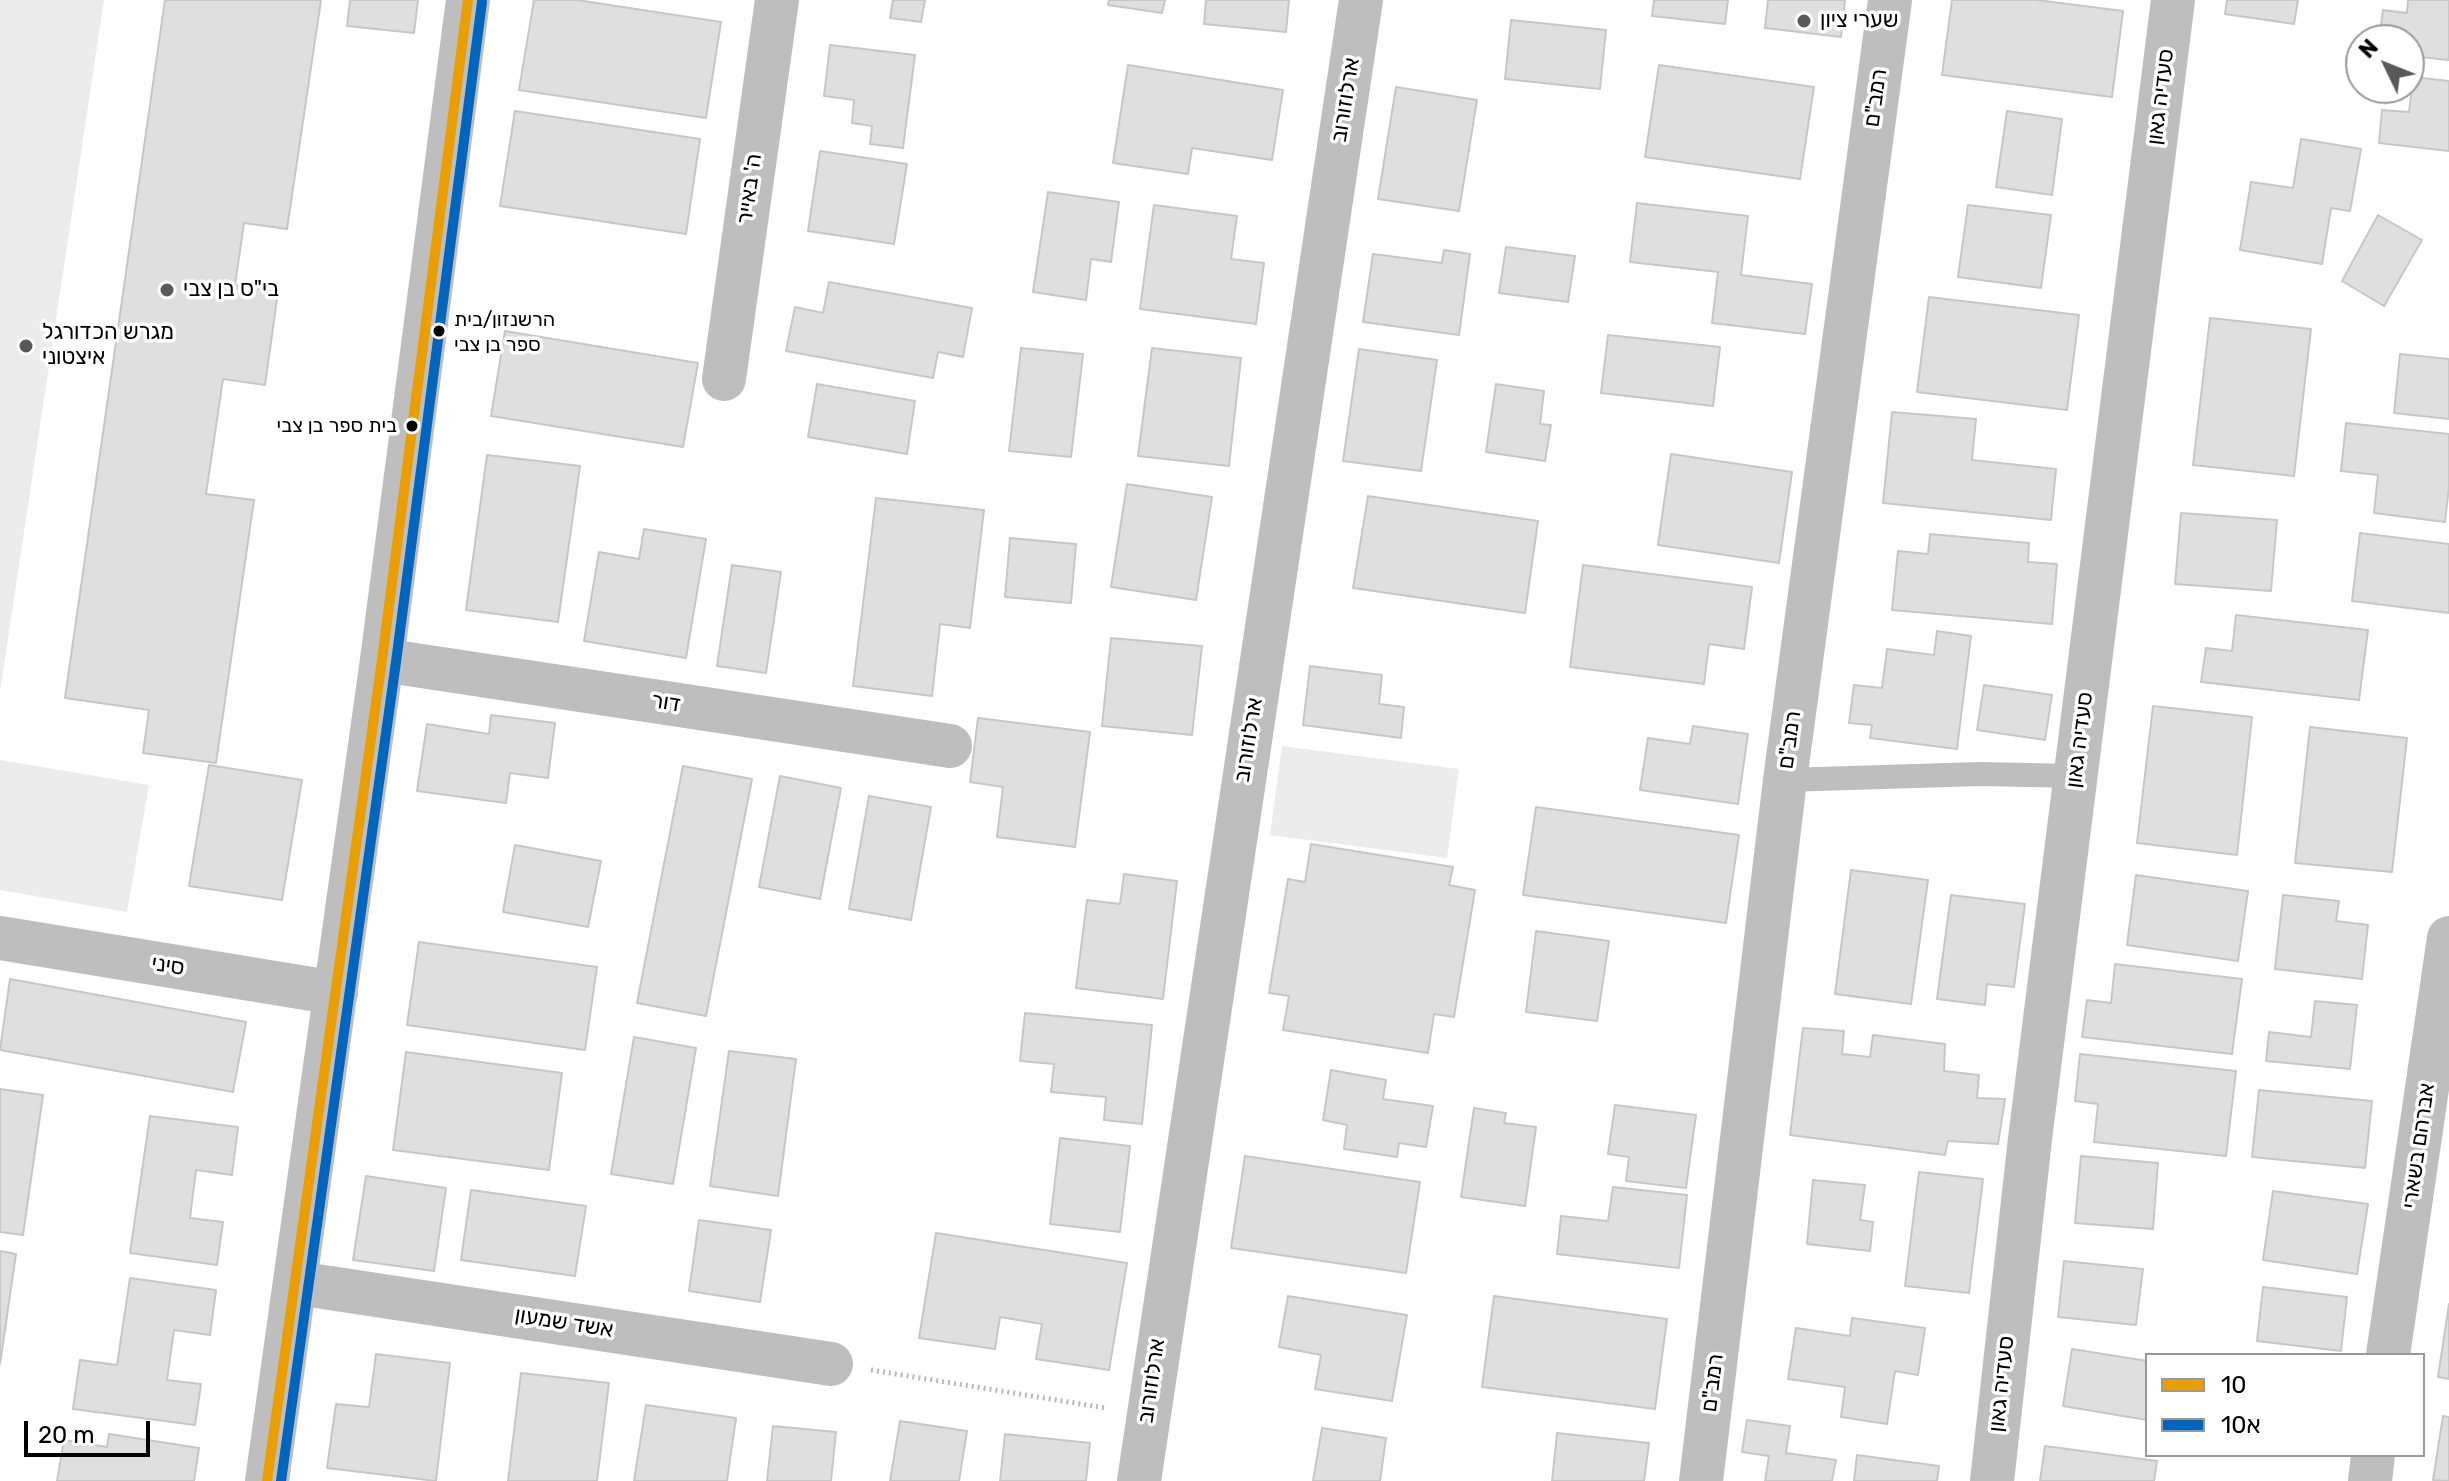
<!DOCTYPE html>
<html>
<head>
<meta charset="utf-8">
<style>
	body { margin:0 }
	#map { position:relative; width:2449px; height:1481px; overflow:hidden; background:#fff; font-family:Rubik,"Noto Sans Hebrew",sans-serif }
	canvas { display:block }
	.legend { position:absolute; left:2145px; top:1353px; width:280px; height:104px; box-sizing:border-box; background:#fff; border:2px solid #999; margin:0; padding:10px 14px; list-style:none; font-size:24px; color:#000 }
	.legend li { display:flex; align-items:center; gap:16px; height:40px }
	.legend b { width:40px; border:2px solid #999 }
	.north { position:absolute; left:2345px; top:24px; width:80px; height:80px; box-sizing:border-box; background:#fff; border:2px solid #999; border-radius:50%; rotate:313deg; font-size:22px; font-weight:700; line-height:32px; text-align:center; color:#000 }
	.north::after { content:''; display:block; margin:auto; width:28px; height:36px; background:#595959; clip-path:polygon(50% 0,100% 100%,50% 72%,0 100%) }
	.scale { position:absolute; left:24px; top:1421px; width:126px; height:36px; box-sizing:border-box; border:4px solid #000; border-top:0; padding-left:10px; font-size:24px; line-height:28px; white-space:nowrap; color:#000; -webkit-text-stroke:6px #fff; paint-order:stroke }
</style>
</head>
<body>
<div id="map">
<canvas width="2449" height="1481"></canvas>
<ul class="legend">
<li><b style="height:10px;background:#eb9e00"></b>10</li>
<li><b style="height:10px;background:#0065bd"></b>10א</li>
</ul>
<div class="north">N</div>
<div class="scale">20 m</div>
</div>
<script>
const ctx = document.querySelector('canvas').getContext('2d');
ctx.lineJoin = 'round';
function fill(path, color) { ctx.fillStyle = color; ctx.fill(path, 'evenodd'); }
const shape = rows => new Path2D(rows.map(r => 'M' + r).join(''));
function strokePath(path, color, width, dash) { ctx.strokeStyle = color; ctx.lineWidth = width; ctx.lineCap = dash ? 'butt' : 'round'; ctx.setLineDash(dash || []); ctx.stroke(path); }
function label(font, color, halo, rows, align = 'center') {
  ctx.font = font + ' Rubik,"Noto Sans Hebrew",sans-serif'; ctx.lineWidth = 7; ctx.setLineDash([]); ctx.textBaseline = 'middle'; ctx.strokeStyle = halo; ctx.fillStyle = color; for (const [text, x, y, turn = 0] of rows) {
    ctx.save(); ctx.translate(x, y); ctx.rotate((+turn || 0) * Math.PI / 180); ctx.textAlign = isNaN(turn) ? turn : align; if (halo) ctx.strokeText(text, 0, 0); ctx.fillText(text, 0, 0); ctx.restore();
  }
}
fill(shape([
	[0,0,104,0,0,692],
	[1282,746,1459,769,1447,858,1270,835],
	[0,760,149,785,127,912,0,890]
]), '#ececec');
const building = shape([
	[165,0,321,0,287,229,244,223,235,285,278,292,265,385,223,379,206,494,254,500,216,763,143,753,149,710,65,698,165,0],
	[350,0,418,0,414,33,347,26,350,0],
	[534,0,577,0,721,22,706,118,519,90,534,0],
	[893,0,925,0,921,22,890,18,893,0],
	[1109,0,1165,0,1162,13,1108,5,1109,0],
	[1206,0,1289,0,1286,32,1204,24,1206,0],
	[1654,0,1728,0,1725,24,1652,16,1654,0],
	[1768,0,1845,0,1841,37,1765,28,1768,0],
	[1952,0,2037,0,2123,11,2112,97,1942,75,1952,0],
	[2227,0,2298,0,2294,24,2225,14,2227,0],
	[2408,0,2449,0,2449,60,2409,56,2409,40,2379,40,2383,10,2407,13,2408,0],
	[1511,20,1606,30,1600,89,1505,79,1511,20],
	[830,45,915,55,903,148,870,144,872,126,852,123,854,100,824,96,830,45],
	[1128,65,1283,90,1272,160,1192,148,1188,174,1113,163,1128,65],
	[1659,65,1814,87,1800,179,1645,157,1659,65],
	[2413,77,2449,81,2449,151,2379,143,2382,110,2409,112,2413,77],
	[1396,87,1477,100,1459,211,1378,199,1396,87],
	[515,111,700,139,686,234,500,206,515,111],
	[2007,111,2062,119,2052,195,1996,187,2007,111],
	[2301,139,2361,149,2350,211,2331,208,2322,264,2240,250,2251,182,2293,188,2301,139],
	[820,151,907,164,894,244,808,231,820,151],
	[1048,192,1119,202,1111,262,1091,259,1086,300,1033,292,1048,192],
	[1637,203,1748,216,1741,275,1812,284,1805,334,1712,323,1718,272,1630,262,1637,203],
	[1154,205,1237,216,1231,259,1264,263,1256,324,1140,309,1154,205],
	[1968,205,2051,215,2041,288,1958,277,1968,205],
	[2378,215,2422,240,2384,306,2342,281,2378,215],
	[1506,247,1575,256,1568,302,1499,293,1506,247],
	[1444,250,1470,254,1459,335,1363,322,1373,254,1442,263,1444,250],
	[829,282,972,308,963,357,938,352,933,378,786,351,795,307,823,313,829,282],
	[1929,297,2079,315,2067,410,1917,392,1929,297],
	[2210,318,2311,329,2294,476,2193,465,2210,318],
	[505,331,698,363,683,447,491,416,505,331],
	[1608,335,1720,347,1713,406,1601,393,1608,335],
	[1021,348,1083,354,1071,457,1009,451,1021,348],
	[1152,348,1241,358,1229,466,1138,456,1152,348],
	[1359,349,1437,360,1421,471,1343,461,1359,349],
	[2400,354,2449,359,2449,419,2394,413,2400,354],
	[817,384,915,401,907,454,808,437,817,384],
	[1496,384,1544,391,1540,424,1551,425,1545,461,1486,452,1496,384],
	[1892,412,1976,419,1972,460,2056,469,2051,520,1883,503,1892,412],
	[2346,423,2449,434,2449,487,2445,522,2374,513,2378,475,2341,471,2346,423],
	[1671,454,1792,472,1779,563,1658,545,1671,454],
	[487,455,580,466,558,622,466,610,487,455],
	[1127,484,1212,497,1196,600,1111,587,1127,484],
	[1368,496,1538,521,1525,613,1353,588,1368,496],
	[876,498,984,510,970,628,940,624,932,696,853,686,876,498],
	[2181,513,2277,520,2271,591,2175,584,2181,513],
	[644,529,706,539,686,658,584,641,599,552,639,559,644,529],
	[2360,533,2449,544,2449,613,2352,601,2360,533],
	[1930,534,2029,543,2028,562,2057,564,2052,624,1892,610,1898,551,1928,554,1930,534],
	[1010,538,1076,544,1071,603,1005,597,1010,538],
	[732,565,781,572,766,673,717,666,732,565],
	[1583,565,1752,587,1744,649,1709,644,1704,684,1570,667,1583,565],
	[2236,615,2368,630,2359,700,2201,682,2206,648,2232,651,2236,615],
	[1937,631,1971,636,1957,749,1870,738,1872,725,1849,723,1854,685,1882,688,1887,649,1934,655,1937,631],
	[1111,638,1202,646,1192,735,1102,726,1111,638],
	[1310,666,1382,675,1379,704,1404,707,1401,738,1303,725,1310,666],
	[1984,685,2052,695,2045,740,1977,730,1984,685],
	[2153,706,2252,717,2237,855,2137,843,2153,706],
	[491,715,555,723,548,778,510,773,506,803,417,791,427,724,489,734,491,715],
	[978,718,1090,732,1075,847,997,837,1003,787,970,782,978,718],
	[1693,726,1748,734,1738,804,1640,790,1648,738,1690,744,1693,726],
	[2310,727,2407,738,2392,872,2295,863,2310,727],
	[209,765,302,780,282,900,189,886,209,765],
	[683,766,752,779,706,1016,637,1003,683,766],
	[780,776,841,788,820,899,759,887,780,776],
	[869,796,931,807,911,920,849,909,869,796],
	[1536,807,1739,835,1726,923,1523,895,1536,807],
	[1311,844,1453,867,1449,885,1475,890,1454,1017,1434,1014,1428,1053,1283,1030,1289,996,1269,993,1288,879,1305,882,1311,844],
	[515,845,601,861,588,927,503,912,515,845],
	[1851,870,1928,880,1911,1004,1835,994,1851,870],
	[1124,874,1177,881,1163,999,1076,988,1087,900,1120,904,1124,874],
	[2136,875,2248,891,2238,961,2127,945,2136,875],
	[1951,895,2025,904,2014,987,1987,984,1985,1005,1937,999,1951,895],
	[2283,895,2339,901,2336,921,2368,925,2362,979,2275,969,2283,895],
	[1536,931,1609,941,1597,1021,1526,1012,1536,931],
	[419,942,597,967,585,1050,407,1025,419,942],
	[2115,964,2242,979,2232,1054,2082,1037,2087,1000,2111,1003,2115,964],
	[10,979,246,1022,233,1092,0,1050,10,979],
	[2315,1001,2357,1005,2350,1069,2266,1061,2269,1032,2311,1037,2315,1001],
	[1025,1013,1152,1025,1142,1124,1104,1120,1106,1097,1051,1092,1054,1064,1020,1061,1025,1013],
	[1803,1028,1844,1031,1842,1054,1870,1057,1873,1035,1945,1044,1944,1071,1979,1075,1977,1098,2005,1099,1998,1144,1948,1141,1945,1155,1790,1135,1803,1028],
	[634,1037,696,1048,673,1184,611,1174,634,1037],
	[729,1051,796,1059,778,1196,710,1186,729,1051],
	[406,1052,562,1073,549,1170,393,1150,406,1052],
	[2080,1054,2236,1071,2226,1156,2094,1142,2098,1104,2075,1101,2080,1054],
	[1331,1070,1386,1080,1383,1099,1433,1106,1426,1147,1399,1143,1397,1157,1344,1149,1347,1125,1323,1120,1331,1070],
	[0,1089,43,1095,23,1235,0,1232,0,1089],
	[2259,1090,2372,1101,2365,1168,2252,1157,2259,1090],
	[1615,1105,1696,1115,1686,1188,1626,1181,1629,1157,1608,1154,1615,1105],
	[1474,1108,1506,1113,1504,1123,1536,1127,1525,1206,1461,1197,1474,1108],
	[150,1116,238,1127,232,1175,196,1170,190,1218,223,1222,217,1265,130,1253,150,1116],
	[1060,1138,1130,1146,1120,1232,1050,1224,1060,1138],
	[1245,1156,1420,1182,1406,1273,1231,1248,1245,1156],
	[2081,1156,2158,1163,2153,1229,2075,1223,2081,1156],
	[1919,1172,1983,1179,1969,1293,1905,1286,1919,1172],
	[366,1176,446,1188,434,1271,353,1260,366,1176],
	[1813,1180,1865,1185,1860,1220,1873,1222,1870,1251,1807,1244,1813,1180],
	[1613,1187,1687,1195,1679,1268,1557,1254,1561,1216,1608,1221,1613,1187],
	[471,1190,586,1206,575,1276,461,1260,471,1190],
	[2273,1191,2368,1204,2357,1274,2263,1260,2273,1191],
	[699,1220,771,1230,760,1302,689,1291,699,1220],
	[936,1233,1127,1263,1109,1370,1036,1359,1042,1324,1000,1317,995,1349,919,1338,936,1233],
	[0,1251,16,1254,0,1364,0,1251],
	[2064,1261,2143,1269,2136,1325,2058,1317,2064,1261],
	[130,1278,216,1290,210,1335,174,1330,167,1380,201,1384,195,1425,73,1409,80,1360,117,1365,130,1278],
	[2263,1287,2347,1297,2341,1351,2257,1341,2263,1287],
	[1288,1296,1407,1315,1392,1401,1315,1389,1321,1355,1279,1347,1288,1296],
	[1494,1296,1667,1319,1655,1409,1482,1387,1494,1296],
	[2449,1304,2449,1379,2438,1377,2449,1304],
	[1852,1318,1925,1328,1918,1375,1895,1371,1887,1424,1841,1417,1845,1387,1788,1379,1796,1328,1850,1336,1852,1318],
	[2072,1349,2147,1361,2147,1420,2063,1406,2072,1349],
	[376,1354,450,1363,436,1481,327,1468,336,1404,369,1407,376,1354],
	[521,1373,609,1383,597,1481,508,1481,521,1373],
	[646,1405,736,1418,727,1481,634,1481,646,1405],
	[2443,1416,2449,1417,2449,1481,2433,1480,2443,1416],
	[1747,1420,1790,1426,1786,1453,1836,1460,1832,1481,1765,1481,1769,1456,1742,1452,1747,1420],
	[900,1421,967,1431,959,1481,890,1481,900,1421],
	[773,1426,836,1432,831,1481,767,1481,773,1426],
	[1322,1428,1386,1438,1380,1481,1313,1481,1322,1428],
	[1557,1433,1649,1443,1644,1481,1552,1481,1557,1433],
	[109,1434,199,1448,194,1481,57,1481,64,1440,107,1447,109,1434],
	[1005,1434,1090,1443,1086,1481,1000,1481,1005,1434],
	[2045,1446,2157,1461,2154,1481,2040,1481,2045,1446],
	[1857,1455,1939,1466,1937,1481,1854,1481,1857,1455]
]);
fill(building, '#dfdfdf');
strokePath(building, '#c7c7c7', 2);
strokePath(shape([
	[871,1370,1106,1408]
]), '#b9b9b9', 5, [2, 4]);
strokePath(shape([
	[1785,780,1980,774,2075,776]
]), '#bebebe', 24);
strokePath(shape([
	[724,379,777,0],
	[382,660,950,746],
	[0,938,336,993],
	[297,1283,831,1364],
	[2388,1355,2449,938],
	[1139,1481,1361,0],
	[1701,1481,1785,780,1890,0],
	[1992,1481,2030,1139,2173,0],
	[2370,1481,2373,1455]
]), '#bebebe', 44);
strokePath(shape([
	[267,1481,382,660,468,0]
]), '#bebebe', 44);
strokePath(shape([
	[267,1481,382,660,468,0]
]), '#eb9e00', 10);
strokePath(shape([
	[281,1481,396,662,482,2]
]), '#0065bd', 10);
for (const [x, y, r, color] of [
	[1804,21,8,"#595959"],
	[167,290,8,"#595959"],
	[439,331,7,"#000"],
	[26,346,8,"#595959"],
	[412,426,7,"#000"]
]) { const dot = new Path2D(); dot.arc(x, y, r, 0, 2 * Math.PI); ctx.fillStyle = color; ctx.fill(dot); strokePath(dot, '#fff', 3); }
label('20px', '#000', '#fff', [
	["הרשנזון/בית",454,320],
	["ספר בן צבי",454,345],
	["בית ספר בן צבי",397,426,"right"]
], 'left');
label('22px', '#000', '#fff', [
	["שערי ציון",1820,21],
	["בי\"ס בן צבי",183,290],
	["מגרש הכדורגל",42,333],
	["איצטוני",42,358]
], 'left');
label('22px', '#000', '#fff', [
	["סעדיה גאון",2161,97,-83],
	["רמב\"ם",1876,98,-82],
	["ארלוזורוב",1346,100,-81],
	["ה' באייר",750,189,-82],
	["דור",666,703,9],
	["ארלוזורוב",1249,740,-81],
	["רמב\"ם",1790,740,-82],
	["סעדיה גאון",2080,740,-83],
	["סיני",168,966,9],
	["אברהם בשארי",2419,1146,-82],
	["אשד שמעון",564,1323,9],
	["ארלוזורוב",1152,1381,-82],
	["רמב\"ם",1713,1383,-83],
	["סעדיה גאון",2002,1384,-84]
]);
</script>
</body>
</html>
